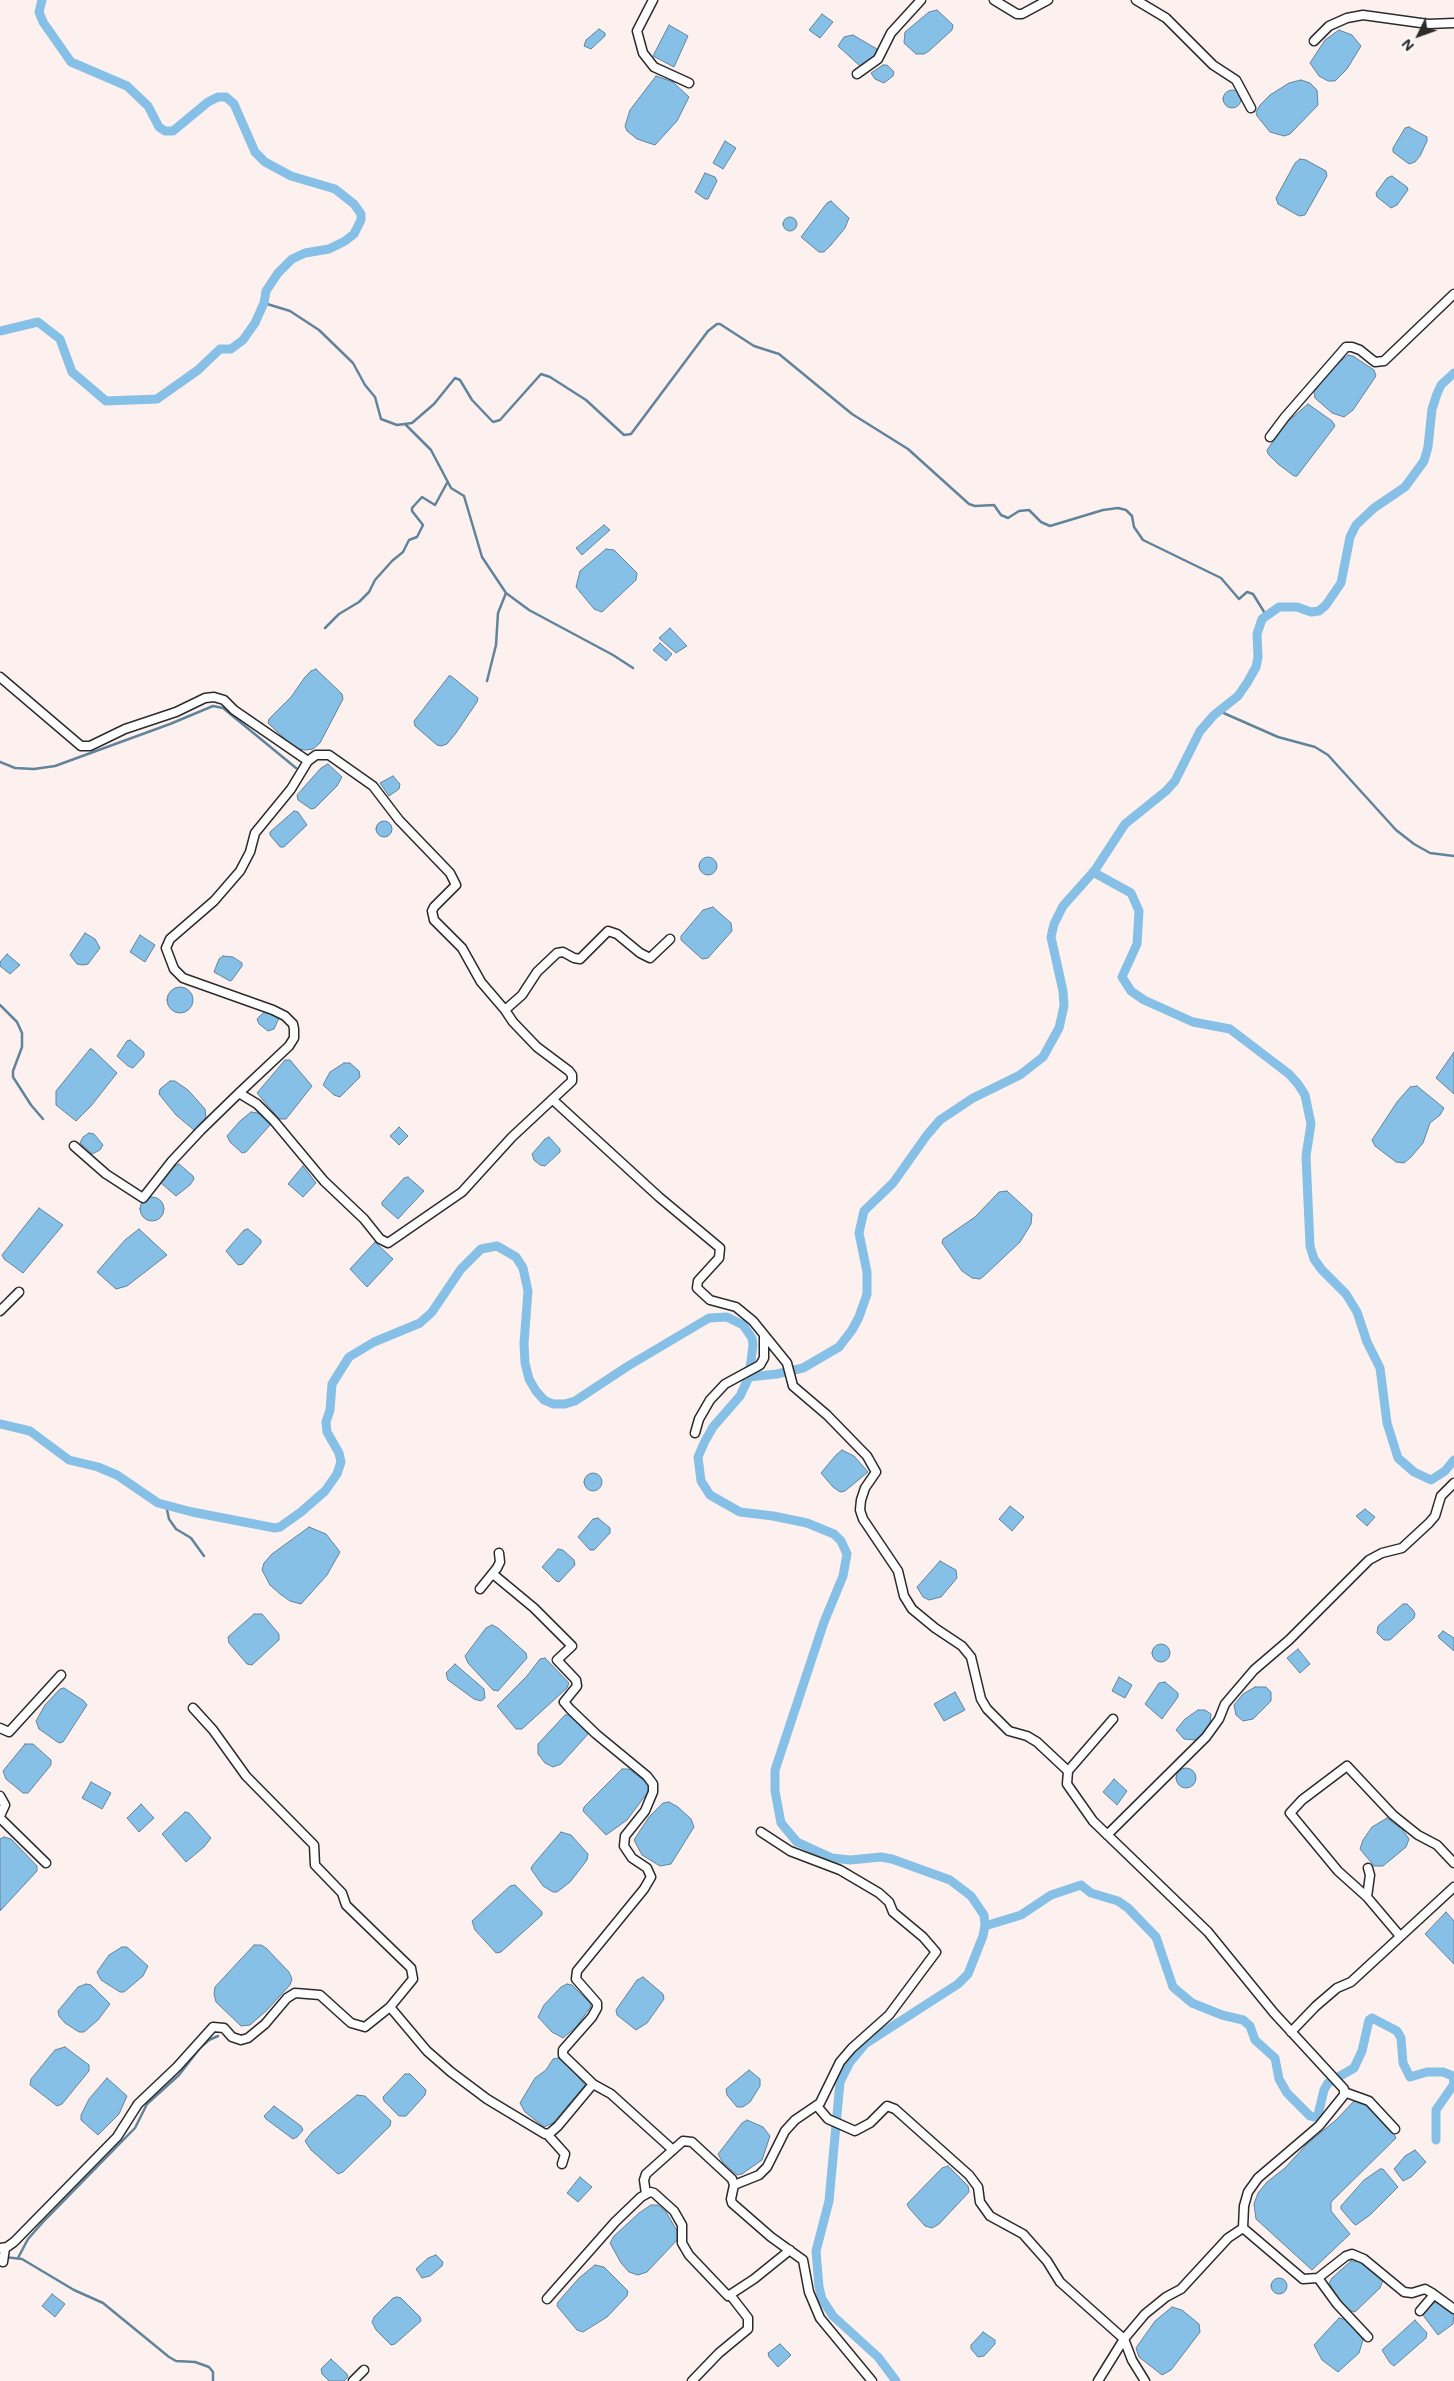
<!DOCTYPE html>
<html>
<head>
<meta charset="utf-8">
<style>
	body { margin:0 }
	#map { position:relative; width:1454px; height:2381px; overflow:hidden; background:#fdf1f0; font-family:Mali,sans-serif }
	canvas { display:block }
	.north { position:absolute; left:1394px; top:10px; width:50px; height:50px; -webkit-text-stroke:4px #fff; paint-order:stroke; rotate:228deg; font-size:14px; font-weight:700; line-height:20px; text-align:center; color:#2b2b2b }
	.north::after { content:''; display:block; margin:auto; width:18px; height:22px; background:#2b2b2b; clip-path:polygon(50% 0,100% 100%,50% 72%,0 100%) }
</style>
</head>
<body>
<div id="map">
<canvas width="1454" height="2381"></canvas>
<div class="north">N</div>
</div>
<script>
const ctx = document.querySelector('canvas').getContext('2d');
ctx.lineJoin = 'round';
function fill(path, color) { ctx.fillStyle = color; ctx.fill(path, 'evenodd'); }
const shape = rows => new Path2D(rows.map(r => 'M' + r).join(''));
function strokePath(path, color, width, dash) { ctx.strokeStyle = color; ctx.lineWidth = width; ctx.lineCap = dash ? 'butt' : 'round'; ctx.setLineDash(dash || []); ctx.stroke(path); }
const water = shape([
	[937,10,953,25,952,30,929,51,924,54,916,54,904,43,905,32,929,12,937,10],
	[822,14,833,22,820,38,809,30,822,14],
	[669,25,688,36,674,67,653,56,669,25],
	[599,29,605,33,605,36,591,49,584,46,586,40,599,29],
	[1339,30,1352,35,1361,46,1347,69,1335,81,1328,81,1319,76,1310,63,1325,40,1339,30],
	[853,35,877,49,876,56,865,65,860,66,838,46,844,37,853,35],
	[883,65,887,65,894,72,893,76,884,83,875,79,871,73,883,65],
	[656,76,673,82,689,97,677,121,655,145,637,139,627,131,625,126,630,110,656,76],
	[1301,80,1310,83,1317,90,1318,105,1290,134,1284,136,1270,132,1257,116,1256,112,1260,105,1270,95,1289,83,1301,80],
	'1223 99a9 9 0 1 1 18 0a9 9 0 1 1-18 0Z',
	[1409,127,1427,137,1427,141,1420,156,1415,162,1409,164,1393,152,1393,148,1405,128,1409,127],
	[725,141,736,148,723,169,713,163,725,141],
	[1300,159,1306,160,1326,171,1327,176,1305,215,1299,216,1278,204,1276,198,1295,163,1300,159],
	[705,173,715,177,717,181,708,199,705,199,695,192,705,173],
	[1392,176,1407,187,1408,190,1397,205,1391,208,1377,197,1376,193,1387,178,1392,176],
	[831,201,849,218,845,228,831,245,824,252,819,252,801,237,827,203,831,201],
	'783 224a7 7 0 1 1 14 0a7 7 0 1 1-14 0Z',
	[1348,355,1353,356,1374,370,1376,376,1353,410,1344,417,1332,413,1315,398,1314,392,1331,369,1348,355],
	[1308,404,1332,421,1335,426,1297,476,1294,476,1278,464,1268,454,1267,450,1286,423,1308,404],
	[604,525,610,530,582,555,576,548,604,525],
	[606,549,614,550,637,573,636,580,602,612,594,609,576,587,580,571,606,549],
	[670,628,687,646,676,653,659,638,670,628],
	[660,643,672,654,666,661,653,650,660,643],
	[316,669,342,694,343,699,320,743,313,749,306,750,298,749,288,742,268,723,269,719,291,697,305,677,311,671,316,669],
	[449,676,451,676,478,698,477,702,456,733,447,744,441,746,437,745,415,726,414,721,449,676],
	[328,764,342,777,337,786,315,808,311,809,298,800,297,795,321,768,328,764],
	[393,776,400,784,399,789,389,796,380,783,393,776],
	[294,811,298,812,307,825,284,847,280,847,270,835,270,832,294,811],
	'376 829a8 8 0 1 1 16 0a8 8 0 1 1-16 0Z',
	'699 866a9 9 0 1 1 18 0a9 9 0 1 1-18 0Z',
	[713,907,731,923,732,931,708,958,702,959,681,940,681,936,703,910,713,907],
	[85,933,95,939,100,948,88,964,83,965,77,964,70,955,85,933],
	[140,935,155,945,145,962,130,952,140,935],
	[7,954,20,965,10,974,0,966,0,962,7,954],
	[223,956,233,957,242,963,242,966,232,980,230,981,214,972,219,959,223,956],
	'167 1000a13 13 0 1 1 26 0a13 13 0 1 1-26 0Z',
	[265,1011,279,1018,274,1029,268,1031,259,1024,257,1019,265,1011],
	[130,1040,144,1052,144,1056,133,1068,128,1066,117,1056,127,1041,130,1040],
	[90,1049,92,1049,117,1073,91,1106,76,1121,56,1105,56,1091,90,1049],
	[1454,1052,1454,1094,1436,1078,1454,1052],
	[285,1060,290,1060,312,1086,286,1119,279,1119,257,1093,285,1060],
	[344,1063,350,1063,359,1071,360,1077,340,1097,334,1095,323,1085,330,1072,344,1063],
	[170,1081,175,1081,188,1090,205,1109,206,1118,194,1130,176,1115,159,1094,160,1089,170,1081],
	[1417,1086,1444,1108,1440,1115,1430,1123,1423,1143,1411,1157,1404,1163,1396,1162,1375,1146,1372,1140,1397,1102,1410,1087,1417,1086],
	[251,1112,258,1113,269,1121,270,1125,246,1152,242,1153,230,1142,227,1136,240,1121,251,1112],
	[399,1127,408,1136,399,1145,390,1136,399,1127],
	[89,1133,94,1134,103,1145,100,1150,92,1154,80,1143,83,1137,89,1133],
	[549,1137,560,1149,560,1152,545,1166,540,1165,534,1160,532,1154,545,1139,549,1137],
	[179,1164,193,1176,194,1179,190,1185,176,1196,161,1183,173,1167,179,1164],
	[303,1166,316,1183,303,1197,288,1184,303,1166],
	[408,1177,424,1191,398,1219,382,1205,382,1202,404,1178,408,1177],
	[1007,1191,1032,1214,1031,1224,1020,1242,985,1275,980,1279,972,1278,962,1271,942,1243,943,1239,975,1217,999,1192,1007,1191],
	'140 1209a12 12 0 1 1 24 0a12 12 0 1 1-24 0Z',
	[39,1208,63,1225,23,1273,4,1259,2,1255,39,1208],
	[139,1229,167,1255,127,1286,116,1289,97,1272,125,1240,139,1229],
	[248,1229,261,1240,261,1243,243,1264,238,1265,226,1251,244,1230,248,1229],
	[375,1242,393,1259,367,1287,350,1269,375,1242],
	[842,1450,854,1456,868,1472,845,1491,840,1492,833,1487,821,1473,836,1455,842,1450],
	'584 1482a9 9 0 1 1 18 0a9 9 0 1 1-18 0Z',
	[1010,1506,1024,1517,1012,1531,999,1519,1010,1506],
	[1365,1509,1375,1517,1367,1526,1356,1516,1365,1509],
	[598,1518,610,1528,610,1533,594,1550,590,1550,578,1537,593,1519,598,1518],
	[309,1527,326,1534,340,1552,327,1575,301,1604,290,1601,280,1594,270,1585,262,1570,264,1563,272,1554,309,1527],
	[558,1549,563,1550,574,1560,575,1565,559,1582,556,1581,542,1567,558,1549],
	[940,1561,956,1570,957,1578,941,1597,929,1600,923,1597,917,1587,940,1561],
	[1403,1604,1407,1604,1413,1610,1415,1614,1414,1618,1390,1640,1384,1640,1377,1633,1378,1626,1403,1604],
	[254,1614,262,1614,279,1634,279,1640,252,1665,247,1664,229,1643,228,1637,254,1614],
	[492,1625,498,1628,526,1653,527,1658,498,1691,493,1690,468,1663,465,1656,486,1628,492,1625],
	[1443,1631,1454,1638,1454,1651,1439,1638,1438,1636,1443,1631],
	'1152 1653a9 9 0 1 1 18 0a9 9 0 1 1-18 0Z',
	[1298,1649,1310,1664,1300,1673,1287,1658,1298,1649],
	[545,1658,569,1683,567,1688,522,1729,516,1729,497,1706,527,1676,540,1659,545,1658],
	[455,1664,484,1689,485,1698,481,1701,474,1699,448,1680,446,1673,455,1664],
	[1119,1677,1132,1685,1125,1698,1112,1691,1119,1677],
	[1165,1682,1178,1693,1178,1697,1162,1719,1145,1704,1159,1683,1165,1682],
	[1255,1687,1266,1687,1271,1692,1271,1701,1253,1719,1243,1721,1236,1715,1234,1705,1243,1694,1255,1687],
	[64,1688,84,1701,87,1705,63,1742,59,1743,39,1729,36,1721,45,1705,60,1689,64,1688],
	[955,1692,965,1710,944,1721,934,1704,955,1692],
	[1198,1710,1205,1710,1211,1714,1210,1724,1203,1735,1195,1740,1184,1739,1176,1730,1185,1719,1198,1710],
	[565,1715,569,1715,589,1733,561,1764,553,1767,545,1763,538,1754,538,1744,565,1715],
	[25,1744,33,1744,51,1760,51,1765,28,1793,23,1793,6,1779,3,1771,25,1744],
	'1176 1778a10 10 0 1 1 20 0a10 10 0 1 1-20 0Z',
	[622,1769,629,1769,647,1783,649,1787,648,1792,627,1820,606,1835,583,1811,584,1807,622,1769],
	[1114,1779,1127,1791,1117,1805,1103,1792,1114,1779],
	[91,1782,111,1793,102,1809,82,1798,91,1782],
	[669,1802,678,1807,691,1819,694,1827,671,1864,660,1866,642,1855,634,1840,649,1817,663,1803,669,1802],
	[141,1804,154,1818,139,1832,127,1818,141,1804],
	[185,1812,189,1813,211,1838,204,1847,186,1862,162,1834,185,1812],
	[1387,1818,1403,1830,1409,1839,1406,1847,1383,1866,1374,1866,1360,1849,1363,1840,1372,1827,1387,1818],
	[561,1832,571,1835,588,1854,587,1860,570,1882,557,1892,553,1892,543,1886,531,1869,532,1866,561,1832],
	[4,1837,11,1839,37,1866,37,1871,0,1911,0,1839,4,1837],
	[515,1885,542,1912,542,1915,501,1952,496,1953,475,1930,472,1921,510,1886,515,1885],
	[1446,1912,1454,1921,1454,1964,1425,1934,1446,1912],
	[254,1945,261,1945,266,1948,289,1972,292,1979,290,1985,267,2010,250,2025,241,2026,216,2002,214,1994,215,1987,254,1945],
	[122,1947,127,1947,148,1966,143,1976,124,1992,120,1992,101,1980,97,1972,109,1955,122,1947],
	[643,1977,663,1994,664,1999,647,2023,636,2030,617,2015,616,2010,637,1980,643,1977],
	[86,1984,91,1985,110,2004,98,2020,84,2032,79,2032,65,2023,59,2016,58,2011,78,1987,86,1984],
	[567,1984,572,1985,591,2004,590,2008,576,2027,563,2038,552,2032,538,2017,544,2005,561,1987,567,1984],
	[65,2047,89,2065,89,2071,62,2104,57,2106,30,2085,31,2079,55,2050,65,2047],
	[558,2058,570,2067,585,2085,553,2123,544,2127,525,2112,520,2103,535,2078,546,2070,553,2059,558,2058],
	[749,2070,760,2079,760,2086,750,2102,743,2107,737,2107,727,2095,726,2089,749,2070],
	[405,2074,410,2074,426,2090,425,2095,406,2116,399,2116,384,2101,383,2097,405,2074],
	[107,2078,127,2096,119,2114,98,2135,81,2120,81,2115,89,2099,107,2078],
	[357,2095,365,2096,391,2121,390,2126,343,2172,338,2174,311,2150,305,2141,312,2132,357,2095],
	[1360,2099,1394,2134,1396,2138,1331,2202,1331,2211,1350,2234,1312,2270,1256,2219,1254,2204,1258,2193,1267,2182,1285,2168,1307,2144,1336,2120,1354,2101,1360,2099],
	[274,2106,301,2126,303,2130,297,2137,293,2139,266,2119,264,2116,274,2106],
	[747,2120,763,2127,770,2136,762,2160,742,2174,737,2175,723,2163,718,2154,742,2123,747,2120],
	[1415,2150,1426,2162,1411,2177,1403,2181,1394,2169,1405,2156,1415,2150],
	[948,2166,968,2186,969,2192,939,2224,932,2228,925,2226,909,2208,907,2204,942,2168,948,2166],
	[1380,2169,1383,2169,1398,2187,1370,2215,1356,2225,1354,2224,1341,2209,1341,2206,1364,2180,1380,2169],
	[580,2177,592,2187,578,2202,567,2193,580,2177],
	[651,2205,658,2205,666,2212,679,2234,678,2239,647,2272,638,2275,629,2272,621,2263,610,2243,614,2236,639,2213,651,2205],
	[436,2255,443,2262,442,2266,430,2276,422,2278,416,2269,428,2258,436,2255],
	[1351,2261,1360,2261,1383,2280,1380,2288,1355,2312,1348,2310,1340,2301,1329,2283,1332,2278,1351,2261],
	[595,2265,604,2267,628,2291,627,2296,607,2317,583,2332,577,2330,557,2306,558,2302,579,2278,595,2265],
	'1271 2286a8 8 0 1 1 16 0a8 8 0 1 1-16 0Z',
	[52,2294,65,2304,55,2317,42,2306,52,2294],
	[397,2297,401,2298,420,2317,421,2321,395,2344,391,2345,376,2330,372,2322,374,2317,393,2298,397,2297],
	[1437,2300,1454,2314,1453,2324,1438,2335,1422,2314,1437,2300],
	[1172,2307,1182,2310,1199,2324,1200,2332,1171,2370,1162,2375,1139,2357,1136,2348,1155,2321,1172,2307],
	[1339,2318,1347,2320,1363,2340,1359,2353,1338,2372,1322,2360,1314,2345,1339,2318],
	[1415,2320,1427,2333,1426,2338,1394,2366,1390,2363,1382,2350,1415,2320],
	[983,2332,995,2340,995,2344,984,2356,978,2357,971,2349,971,2345,983,2332],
	[780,2344,791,2355,778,2367,769,2357,768,2353,780,2344],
	[331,2359,347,2374,348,2377,344,2381,329,2381,322,2374,321,2369,331,2359]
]);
fill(water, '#87c0e6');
strokePath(water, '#62849b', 1);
strokePath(shape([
	[264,303,290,311,319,330,353,363,365,385,375,397,381,419,397,425,412,423,434,404,455,378,460,380,472,400,493,422,500,420,541,374,550,377,586,400,624,435,631,434,708,331,717,324,720,324,754,346,779,354,852,414,908,449,969,504,975,506,994,505,1001,515,1008,518,1019,511,1029,510,1041,522,1050,526,1103,510,1118,508,1126,510,1132,516,1134,527,1143,540,1221,578,1239,599,1247,592,1253,594,1266,615],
	[405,424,431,450,451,488,464,496,482,557,506,593,529,610,613,655,633,668],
	[325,628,339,614,359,602,369,592,375,580,392,561,403,552,409,540,417,537,423,525,412,511,412,508,422,497,435,505,447,483],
	[487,681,496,645,498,613,506,593],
	[1219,711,1278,737,1315,747,1328,755,1396,830,1414,844,1430,853,1454,856],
	[0,762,15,768,34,769,55,766,170,724,213,706,223,708,296,768],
	[0,1005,17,1022,22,1033,22,1047,13,1071,13,1077,31,1105,43,1119],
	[166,1505,169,1519,176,1529,191,1538,204,1556],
	[4,2257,22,2259,74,2290,103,2303,169,2357,176,2361,195,2362,209,2367,213,2372,213,2381],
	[18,2258,28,2239,43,2222,135,2128,147,2104,179,2075,200,2048,209,2040,218,2036]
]), '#62849b', 2.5);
strokePath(shape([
	[0,331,38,322,60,339,72,372,106,401,157,399,198,370,220,349,231,349,243,340,255,323,264,303,266,291,278,273,292,259,305,253,329,249,345,241,354,234,361,220,361,214,354,204,335,189,291,176,265,162,255,152,234,104,226,97,218,97,208,102,173,131,165,131,159,127,148,106,127,86,71,62,43,22,39,12,42,0],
	[1093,872,1131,893,1139,911,1137,944,1122,977,1131,991,1144,1000,1193,1022,1230,1029,1289,1074,1298,1084,1305,1095,1311,1124,1306,1156,1310,1246,1314,1259,1322,1270,1346,1294,1357,1312,1367,1342,1380,1368,1387,1423,1398,1458,1414,1472,1431,1480,1445,1471,1454,1460],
	[749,1377,777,1374,803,1368,839,1347,852,1330,859,1317,867,1294,867,1272,859,1233,864,1211,893,1183,927,1135,940,1120,973,1098,1020,1075,1043,1057,1059,1028,1064,1006,1063,991,1051,937,1054,924,1063,906,1095,870,1125,824,1166,791,1175,781,1200,731,1214,715,1238,696,1247,683,1256,667,1258,657,1257,634,1262,619,1279,607,1297,607,1311,612,1319,611,1326,605,1341,583,1350,537,1356,525,1374,508,1405,487,1424,461,1428,447,1432,409,1437,394,1441,385,1454,373],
	[0,1424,30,1431,69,1460,98,1467,117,1475,158,1503,192,1512,275,1528,280,1527,301,1512,325,1491,337,1474,341,1462,339,1453,327,1432,326,1422,330,1410,332,1384,349,1357,374,1342,420,1323,432,1312,461,1269,481,1249,497,1246,516,1257,523,1268,528,1291,524,1343,525,1363,529,1379,536,1391,544,1400,553,1404,565,1404,575,1401,628,1366,709,1318,727,1317,743,1325,752,1338,753,1345,749,1377,740,1396,713,1427,705,1441,698,1457,701,1481,710,1495,740,1512,773,1516,807,1523,834,1534,841,1541,847,1554,843,1576,824,1622,775,1770,775,1791,781,1823,797,1842,832,1858,850,1860,881,1857,892,1859,950,1880,971,1896,984,1915,985,1926,983,1936,968,1974,958,1984,865,2044,850,2062,840,2082,829,2201,816,2251,819,2287,822,2299,833,2316,878,2357,896,2381],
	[985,1926,1021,1915,1051,1895,1081,1885,1091,1893,1118,1901,1128,1908,1156,1937,1173,1987,1192,2003,1222,2015,1243,2020,1250,2026,1255,2040,1275,2058,1279,2079,1287,2093,1310,2116,1314,2117,1318,2115,1324,2090,1328,2083,1354,2068,1362,2051,1369,2020,1372,2018,1397,2031,1401,2038,1403,2063,1410,2077,1427,2072,1443,2072,1453,2076,1454,2084],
	[1436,2140,1436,2110,1454,2084]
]), '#87c0e6', 9);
const minor = shape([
	[653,0,637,31,643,53,654,67,689,83],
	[994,0,1017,14,1022,14,1048,0],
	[1136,0,1166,18,1213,65,1236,80,1251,108],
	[1314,41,1329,26,1347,18,1363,15,1428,24,1454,23],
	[857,74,878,59,891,33,921,0],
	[1270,437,1285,417,1346,347,1352,347,1360,350,1375,362,1384,361,1454,294],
	[0,677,81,746,90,746,125,729,176,712,205,698,214,697,224,700,234,710,308,761],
	[505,1010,522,995,537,972,557,953,563,952,574,958,580,959,608,931,617,934,640,953,650,958,670,939],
	[553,1100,659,1197,720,1248,719,1258,698,1281,697,1288,710,1300,736,1307,753,1321,787,1363,793,1386,827,1415,867,1456,876,1472,865,1488,861,1500,860,1510,863,1519,898,1571,904,1596,912,1609,935,1628,962,1646,971,1657,981,1699,987,1709,1009,1731,1027,1736,1037,1742,1068,1771,1113,1719],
	[74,1146,106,1174,143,1198,172,1161,201,1130,239,1093,289,1046,294,1038,294,1029,293,1024,285,1016,273,1010,183,978,174,969,166,948,170,939,214,901,240,871,250,852,255,833,291,789,308,761,316,755,329,755,373,786,399,820,450,873,456,885,434,907,432,911,434,920,462,948,481,982,505,1010,513,1022,537,1047,569,1071,572,1075,572,1081,512,1137,462,1192,388,1243,380,1239,364,1219,324,1181,274,1121,257,1104,239,1093],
	[0,1311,19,1292],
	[695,1433,699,1419,710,1400,725,1384,760,1365,764,1358,764,1335],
	[493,1574,534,1608,572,1646,557,1660,576,1680,577,1686,564,1702,570,1709,596,1734,647,1776,653,1784,653,1792,650,1799,645,1811,625,1836,624,1846,632,1858,647,1868,651,1877,644,1889,577,1971,576,1979,597,2003,597,2008,592,2017,563,2050,563,2055,593,2084,611,2094,673,2150],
	[480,1589,497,1568,500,1562,499,1553],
	[193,1708,213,1730,246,1776,314,1845,315,1865,342,1893,346,1905,411,1968,413,1979,390,2007,427,2051,451,2072,487,2099,545,2134,550,2133,558,2126,593,2084],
	[0,1728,9,1732,61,1675],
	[1068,1771,1067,1784,1093,1821,1208,1932,1274,2013,1344,2089,1344,2095,1319,2126,1258,2178,1248,2192,1244,2206,1243,2228,1228,2238,1181,2289,1166,2297,1145,2314,1124,2339,1098,2381],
	[0,1796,5,1805,0,1816],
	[0,1818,46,1863],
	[1107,1835,1206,1737,1219,1719,1225,1704,1254,1670,1289,1640,1369,1560,1382,1553,1402,1548,1429,1523,1435,1516,1441,1496,1454,1483],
	[1367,1897,1370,1875,1368,1868],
	[1400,1936,1367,1897,1338,1871,1290,1813,1302,1800,1347,1766,1393,1815,1418,1835,1437,1845,1454,1863],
	[1291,2032,1316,2006,1337,1988,1351,1982,1454,1887],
	[1344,2092,1369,2101,1395,2129],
	[817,2106,828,2119,855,2131,870,2123,887,2106,895,2109,969,2175,978,2187,980,2202,990,2216,1023,2234,1047,2261,1060,2282,1124,2339,1132,2360,1145,2381],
	[547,2134,565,2154,562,2164],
	[734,2185,759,2175,767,2167,785,2131,795,2120,820,2103,840,2062,852,2048,889,2015,936,1952,923,1937,893,1912,889,1902,879,1893,840,1870,790,1851,761,1832],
	[646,2194,644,2180,646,2174,683,2141,692,2142,732,2179,734,2185,731,2199,732,2203,771,2237,803,2260,809,2292,820,2318,872,2381],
	[1243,2228,1303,2279,1318,2278,1346,2256,1352,2254,1364,2259,1404,2292,1412,2293,1425,2289,1432,2293,1432,2297,1420,2311],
	[0,2248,7,2247,14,2242,117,2137,138,2104,177,2067,213,2027,224,2028,232,2037,241,2040,248,2038,265,2024,287,1998,295,1993,320,1995,351,2023,365,2027,390,2007],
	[3,2262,5,2248],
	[1318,2278,1337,2304,1368,2337],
	[1432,2293,1454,2309],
	[547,2299,615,2222,641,2197,650,2192,654,2193,674,2211,682,2225,682,2243,689,2255,728,2296,754,2279,790,2250],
	[353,2381,364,2370],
	[692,2381,719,2353,748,2329,748,2318,731,2296]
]);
strokePath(minor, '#2b2b2b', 11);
strokePath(minor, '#fff', 8);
</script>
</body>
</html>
